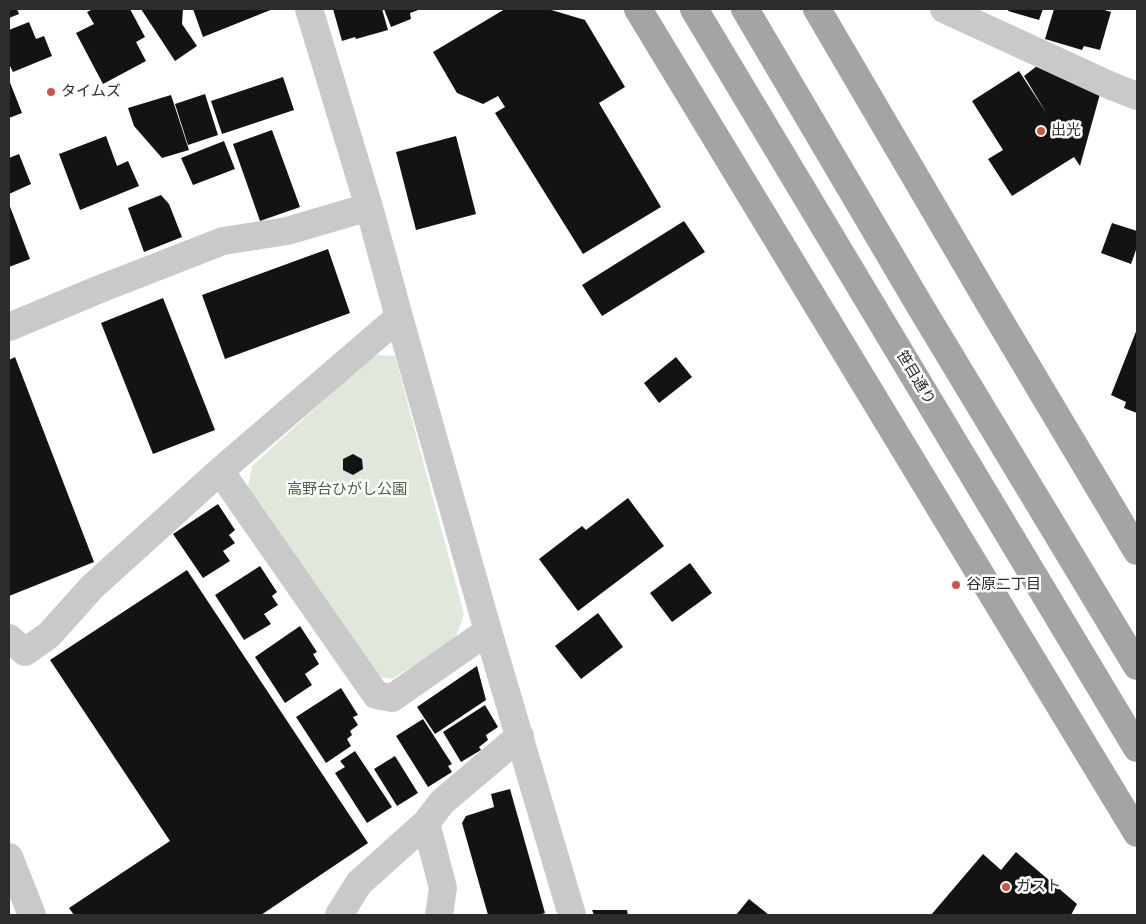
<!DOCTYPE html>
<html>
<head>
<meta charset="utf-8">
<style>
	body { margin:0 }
	#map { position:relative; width:1146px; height:924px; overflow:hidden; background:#fff; font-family:Roboto,sans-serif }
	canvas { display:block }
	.frame { position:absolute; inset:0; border:10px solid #2c2c2c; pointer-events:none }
</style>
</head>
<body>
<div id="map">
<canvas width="1146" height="924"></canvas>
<div class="frame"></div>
</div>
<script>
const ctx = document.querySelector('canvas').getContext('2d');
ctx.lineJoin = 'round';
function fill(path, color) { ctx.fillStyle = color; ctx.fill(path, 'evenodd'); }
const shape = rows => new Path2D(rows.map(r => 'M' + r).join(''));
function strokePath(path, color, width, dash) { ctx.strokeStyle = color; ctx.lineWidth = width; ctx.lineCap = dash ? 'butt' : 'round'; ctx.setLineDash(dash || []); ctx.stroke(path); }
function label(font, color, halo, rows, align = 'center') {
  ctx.font = font + ' Roboto,"Noto Sans JP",sans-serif'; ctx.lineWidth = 5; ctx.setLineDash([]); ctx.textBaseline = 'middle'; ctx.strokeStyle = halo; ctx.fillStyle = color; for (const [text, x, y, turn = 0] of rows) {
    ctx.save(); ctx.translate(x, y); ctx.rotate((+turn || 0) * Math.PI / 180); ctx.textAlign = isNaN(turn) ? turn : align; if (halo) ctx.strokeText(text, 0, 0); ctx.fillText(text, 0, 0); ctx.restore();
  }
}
fill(shape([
	[373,355,395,356,464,614,455,640,392,679,374,676,248,487,252,466]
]), '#e0e8db');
fill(shape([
	[9,9,17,9,19,14,9,18],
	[93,9,130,9,145,37,136,42,146,61,103,84,76,33,94,24,87,12],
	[141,9,183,9,182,24,197,46,175,61],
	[193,9,273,9,203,37],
	[333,9,382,9,388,30,356,39,355,37,342,41],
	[384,9,421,9,410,13,411,19,391,27],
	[505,9,548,9,585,20,625,87,599,103,661,207,583,254,495,113,505,107,498,96,483,104,457,93,433,52],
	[1009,9,1043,9,1039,20,1008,11],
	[1054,9,1101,9,1111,12,1100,50,1084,46,1082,50,1045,39],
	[29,22,36,39,44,36,52,56,13,72,10,66,9,66,9,30],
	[1037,66,1100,94,1080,166,1074,157,1012,196,988,159,1003,150,972,101,1019,71,1047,114,1024,76],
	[283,77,294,110,222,134,211,101],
	[9,80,22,113,9,118],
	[205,94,218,135,188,145,175,104],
	[171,95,189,150,162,158,134,126,128,108],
	[272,130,300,207,260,221,233,144],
	[106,136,117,166,128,161,139,186,80,210,59,154],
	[456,136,476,214,416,230,396,152],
	[224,141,235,169,193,185,181,158],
	[19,154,31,184,9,194,9,158],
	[161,195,169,204,182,237,144,252,128,208],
	[9,204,30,259,9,267],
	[684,221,705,252,602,316,582,285],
	[1112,223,1137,231,1137,247,1131,264,1101,253],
	[328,249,350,313,225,359,202,295],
	[163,298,215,430,153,454,101,323],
	[1137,329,1137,413,1124,408,1126,402,1111,395],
	[15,357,94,562,9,596,9,360],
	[676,357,692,377,659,403,644,383],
	[353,454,362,459,363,469,353,475,343,470,343,459],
	[628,498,664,546,578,611,539,559,582,526,586,530],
	[218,504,235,530,229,535,235,543,223,551,230,561,203,578,173,534],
	[690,563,712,593,672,622,650,593],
	[260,566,277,592,272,596,278,605,264,614,271,624,244,640,215,595],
	[187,570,368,843,261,915,74,915,69,908,170,841,50,660],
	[598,613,623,647,581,679,555,646],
	[300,626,317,652,313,654,319,664,305,674,312,685,285,703,255,657],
	[477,666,486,700,435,734,417,707],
	[341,688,358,715,353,717,358,725,350,731,352,735,347,739,351,746,326,763,296,717],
	[485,705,498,727,486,735,488,740,479,747,481,750,461,762,443,732],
	[423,719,452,764,448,766,452,772,428,787,396,736],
	[355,751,392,807,367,823,335,773,345,767,340,761],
	[395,756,418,793,397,806,374,769],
	[510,789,545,913,539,915,488,915,462,823,466,816,494,807,491,794],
	[1016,852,1077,904,1071,915,931,915,983,854,1001,870],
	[749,899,769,915,736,915],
	[592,910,627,910,628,915,594,915]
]), '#131313');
strokePath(shape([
	[309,9,369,207,399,317,488,631,572,915],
	[944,9,1109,85,1137,96],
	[9,327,100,289,223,241,287,231,369,207],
	[220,471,376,695,392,698,488,631],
	[9,638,25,652,49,635,92,587,220,471,399,317],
	[426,823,443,888,439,915],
	[9,857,32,915],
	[339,915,359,883,426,823,442,802,520,736]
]), '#c9c9c9', 28);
strokePath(shape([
	[638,9,1137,833],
	[694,9,1137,748],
	[745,9,920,306,1137,666],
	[817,9,988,301,1137,551]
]), '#a4a4a4', 28);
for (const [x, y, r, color] of [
	[51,92,5,"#ce5543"],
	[1041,131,5,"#ce5543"],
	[956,585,5,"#ce5543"],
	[1006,887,5,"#ce5543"]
]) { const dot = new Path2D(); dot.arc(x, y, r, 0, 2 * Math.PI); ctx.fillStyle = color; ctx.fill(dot); strokePath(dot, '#fff', 2); }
label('15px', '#2c2c2c', '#fff', [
	["タイムズ",61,92],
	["出光",1051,131],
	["谷原二丁目",966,585],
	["ガスト",1016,887]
], 'left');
label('15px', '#2c2c2c', '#fff', [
	["笹目通り",915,378,59]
]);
label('15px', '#496240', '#fff', [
	["高野台ひがし公園",347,490]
]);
</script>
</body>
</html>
